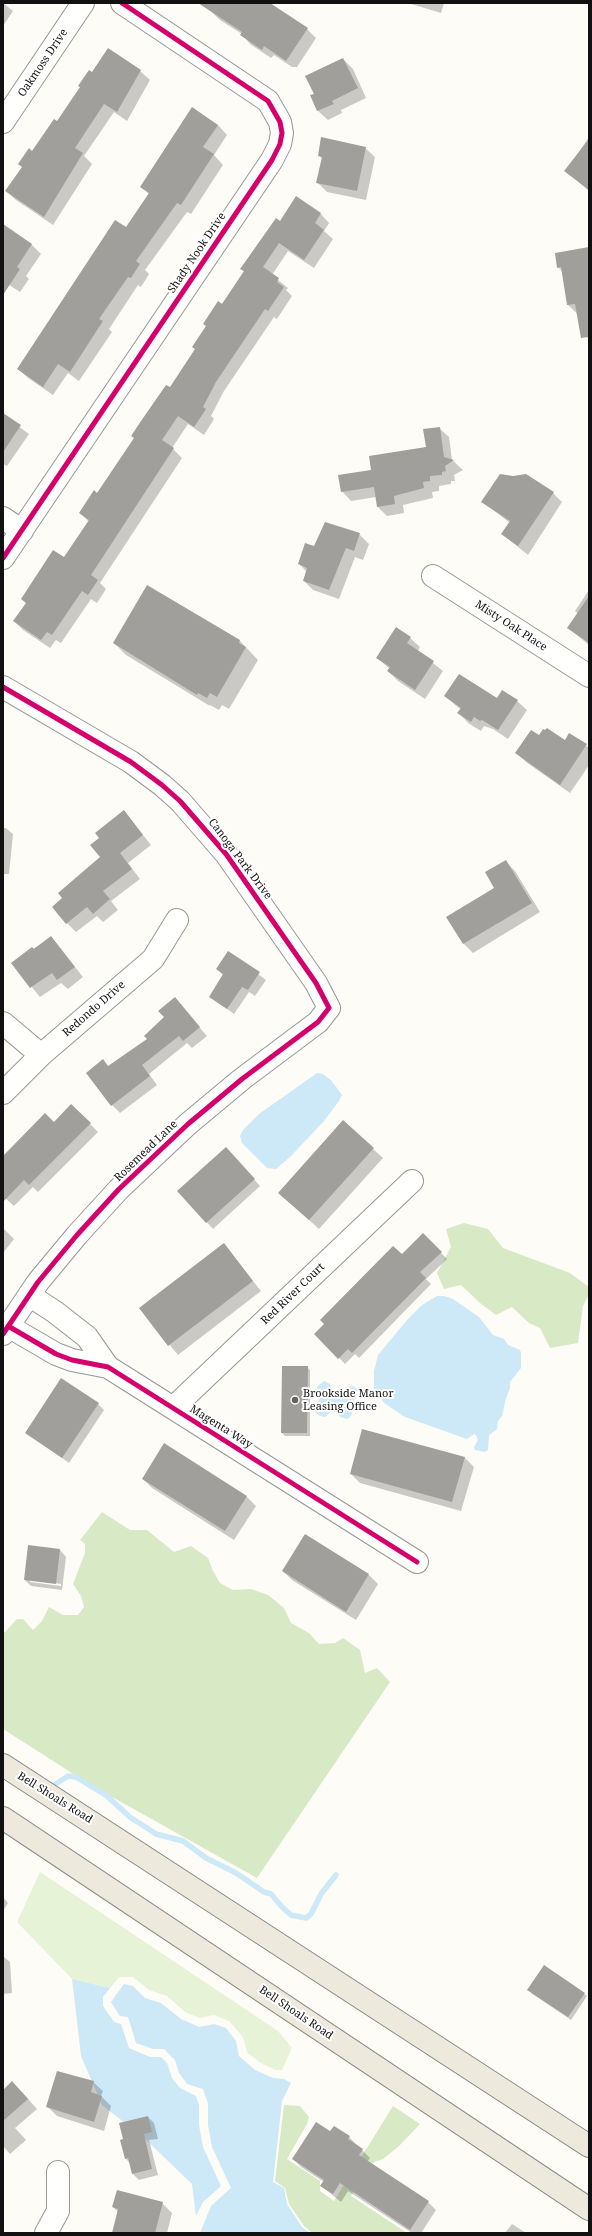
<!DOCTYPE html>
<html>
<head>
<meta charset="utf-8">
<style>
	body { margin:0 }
	#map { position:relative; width:592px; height:2236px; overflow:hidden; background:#fdfcf7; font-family:"Noto Serif",serif }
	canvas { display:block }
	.frame { position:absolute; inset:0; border:4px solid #111; pointer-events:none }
</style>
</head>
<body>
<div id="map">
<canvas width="592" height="2236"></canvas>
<div class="frame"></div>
</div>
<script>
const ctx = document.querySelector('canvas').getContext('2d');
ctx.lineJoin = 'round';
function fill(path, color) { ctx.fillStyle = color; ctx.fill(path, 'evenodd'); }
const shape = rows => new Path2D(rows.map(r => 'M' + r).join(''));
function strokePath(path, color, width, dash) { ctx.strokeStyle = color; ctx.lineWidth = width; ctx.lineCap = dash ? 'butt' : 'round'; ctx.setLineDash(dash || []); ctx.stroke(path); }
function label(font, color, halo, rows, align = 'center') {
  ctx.font = font + ' "Noto Serif",serif'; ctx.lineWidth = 4; ctx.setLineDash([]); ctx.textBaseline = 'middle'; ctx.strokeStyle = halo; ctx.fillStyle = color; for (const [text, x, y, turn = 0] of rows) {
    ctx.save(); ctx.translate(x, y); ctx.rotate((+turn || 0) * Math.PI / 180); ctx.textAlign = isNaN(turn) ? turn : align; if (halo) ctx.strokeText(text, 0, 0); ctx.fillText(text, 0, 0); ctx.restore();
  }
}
fill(shape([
	[40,1872,278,2031,292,2048,282,2070,275,2070,259,2062,247,2052,243,2037,229,2021,214,2015,200,2018,185,2012,167,1996,149,1990,133,1977,119,1977,110,1988,72,1979,17,1922]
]), '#e7f3d7');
fill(shape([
	[464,1223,488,1229,503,1248,570,1273,589,1287,589,1294,583,1306,578,1343,550,1348,540,1328,529,1323,512,1307,496,1315,480,1303,461,1285,444,1289,437,1273,451,1247,446,1229],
	[102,1512,130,1530,147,1530,174,1552,191,1546,208,1558,213,1571,220,1583,233,1590,251,1589,268,1595,284,1608,291,1623,309,1633,319,1644,335,1643,343,1638,360,1650,365,1673,377,1668,390,1682,257,1878,89,1784,3,1729,3,1634,17,1619,23,1619,33,1630,42,1621,49,1607,63,1615,78,1615,84,1607,81,1596,73,1584,85,1553,85,1544,80,1540],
	[284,2105,300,2106,309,2117,307,2124,287,2159,320,2181,320,2191,334,2201,393,2106,420,2124,399,2146,383,2159,374,2162,351,2196,407,2233,422,2233,312,2233,304,2226,289,2204,285,2188,275,2181]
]), '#d8eac5');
fill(shape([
	[317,1073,323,1074,331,1080,342,1095,339,1101,324,1121,291,1156,276,1169,267,1168,242,1143,240,1136,243,1130,259,1114],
	[437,1296,444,1296,453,1299,479,1317,493,1335,504,1339,508,1345,520,1350,521,1353,521,1368,510,1382,510,1388,506,1398,502,1416,498,1421,497,1429,489,1435,488,1450,485,1452,475,1450,474,1447,478,1440,476,1435,474,1434,467,1439,405,1417,384,1403,374,1389,374,1371,378,1355,408,1319,422,1305],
	[324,1381,330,1384,332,1392,336,1395,339,1395,347,1387,353,1386,357,1389,357,1396,351,1405,352,1414,348,1419,340,1417,335,1408,325,1417,320,1416,314,1412,313,1408,319,1400,317,1387],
	[72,1979,110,1988,103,1997,103,2006,114,2022,121,2024,129,2048,150,2057,161,2057,167,2063,172,2078,180,2088,196,2096,199,2105,199,2125,203,2147,221,2186,203,2202,196,2216,192,2184,144,2138,102,2105,81,2056],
	[124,1984,133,1986,145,1998,161,2003,181,2019,199,2027,214,2024,226,2028,236,2041,239,2056,255,2070,273,2078,284,2079,291,2083,282,2101,273,2182,284,2188,287,2204,302,2227,310,2233,200,2233,211,2206,231,2188,212,2147,208,2125,208,2104,203,2089,187,2084,179,2073,175,2060,164,2049,153,2049,136,2043,128,2017,120,2016,111,2002]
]), '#cde8f7');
fill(shape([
	[3,3,13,11,3,26],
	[216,3,268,3,307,29,316,38,297,67,292,67,274,55,271,58,250,44,242,34,220,20,211,11],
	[408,3,444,3,441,13],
	[343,59,353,69,366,98,341,110,342,113,328,120,318,111,311,96,315,94],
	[140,71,150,80,127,121,114,112,84,156,92,164,53,225,16,200,6,191,33,152,58,123,93,74],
	[192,108,218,125,227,135,214,155,223,165,191,214,187,212,145,270,149,274,141,287,138,285,109,329,112,332,79,381,68,373,53,395,28,378,19,369,126,228,149,194,142,187],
	[589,137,589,191,566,171],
	[365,148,375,157,366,200,327,192,317,182,322,159,319,155],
	[300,200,321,214,329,223,324,231,333,239,314,268,288,251,272,275,288,288,286,290,292,296,277,319,274,317,224,391,211,416,214,419,204,435,188,424,172,448,182,458,100,583,106,589,97,603,91,599,61,643,56,640,50,648,23,630,14,621,65,559,89,522,80,513,97,494,196,350,193,347,244,272,242,269],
	[3,225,31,244,41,254,26,276,29,279,20,292,3,281],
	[589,248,589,325,568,305,562,271,558,267],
	[3,415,29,434,7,466,3,464],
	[439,428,449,437,452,460,463,470,454,475,455,481,451,481,451,484,439,486,439,491,432,492,433,498,403,505,404,513,387,516,378,507,376,497,351,501,342,491,372,471,427,448],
	[553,493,562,502,528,555,502,534,510,523,483,502],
	[359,534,369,544,363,560,355,557,339,599,313,590,304,581,307,572,299,564,314,548],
	[147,587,240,641,258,660,229,709,222,705,219,710,210,705,210,706,126,655,114,643],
	[589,590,589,645,568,628,578,614,575,611],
	[410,638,420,647,418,651,443,671,425,699,398,681,388,671,390,669,377,658],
	[445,696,517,701,527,710,508,739,493,729,484,726,481,731,468,723,459,713,461,710],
	[570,734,589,748,589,765,570,793,526,762,517,753,539,737,565,741],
	[124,811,151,845,128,863,140,879,111,901,118,910,103,922,97,916,76,932,67,923,64,898,101,857],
	[3,828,6,828,13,834,9,874,3,874],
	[505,861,515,871,540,912,473,953,464,944,448,918,496,889],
	[51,937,83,977,68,989,61,983,40,997,12,963],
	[228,952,266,980,255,996,249,992,234,1014,211,997,223,975,217,969],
	[175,999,207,1036,192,1048,187,1043,149,1074,157,1085,120,1113,112,1105,103,1061,109,1067,148,1039,165,1017],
	[54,1124,90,1124,98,1132,38,1192,33,1187,14,1206,3,1196,3,1158],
	[373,1149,383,1158,319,1229,289,1202],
	[232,1155,260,1186,213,1229,179,1191],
	[3,1228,14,1239,3,1253],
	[423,1235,447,1259,426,1279,431,1284,359,1358,355,1354,345,1364,318,1336],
	[223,1244,261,1291,178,1355,140,1308],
	[307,1367,310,1370,310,1436,285,1436,282,1433],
	[98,1404,104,1410,69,1463,26,1432],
	[464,1457,474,1467,461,1511,360,1483,351,1474],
	[143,1479,246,1496,256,1506,234,1540,152,1488],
	[306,1535,369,1575,378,1584,356,1620,292,1580,283,1571],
	[29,1547,60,1550,66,1557,62,1590,31,1586,25,1580],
	[30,1580,61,1584,61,1586,30,1582],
	[3,1897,8,1903,3,1911],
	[3,1956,10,1962,12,1993,3,1994],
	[531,1993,584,1994,587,1996,571,2020],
	[93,2082,103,2091,101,2096,111,2106,104,2131,57,2116,48,2107],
	[3,2091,22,2092,37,2109,15,2128,26,2140,10,2154,3,2146],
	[148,2117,154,2123,158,2139,149,2140,158,2175,139,2180,133,2174,130,2163,125,2158],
	[334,2127,349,2137,370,2158,367,2162,428,2202,436,2210,421,2233,412,2233,348,2191,341,2202,321,2186,324,2182,301,2167,293,2159,331,2132],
	[162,2203,172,2213,167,2233,113,2233,118,2212,113,2207],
	[512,2224,526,2233,505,2233]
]), '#0003');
strokePath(shape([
	[51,1787,68,1776,76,1777,107,1796,131,1818,144,1826,156,1834,183,1841,206,1858,236,1873,264,1892,271,1894,282,1907,291,1915,306,1918,311,1914,321,1894,336,1875]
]), '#cde8f7', 5.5);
fill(shape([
	[198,3,270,3,308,28,286,61,264,46,262,50,240,35,242,32],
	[108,48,141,70,117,112,104,104,75,148,83,153,44,217,5,191,22,167,18,164,29,148,32,151,54,119,57,121,80,87,78,86,89,70,92,72],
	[343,58,358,88,332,101,334,104,317,111,310,95,314,94,305,76],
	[192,107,218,125,203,147,214,154,181,205,177,203,136,261,140,264,131,278,128,277,99,319,103,321,70,372,58,364,43,387,17,369,115,220,126,227,149,193,140,187],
	[321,137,366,147,357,191,316,183,322,157,318,156],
	[589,139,589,190,564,171],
	[296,196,321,213,315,223,324,230,304,260,279,243,263,267,279,278,277,282,284,287,268,311,265,309,216,382,203,407,206,409,194,427,178,416,162,440,174,448,91,575,98,580,88,595,82,591,52,635,47,632,41,640,13,621,26,603,21,599,53,550,64,557,89,520,79,513,94,490,97,493,134,438,131,436,141,421,166,385,170,387,195,349,192,347,206,326,203,324,218,301,222,304,244,271,240,269,250,255,276,218,280,221],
	[3,224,32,244,17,267,20,269,3,295],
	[589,247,589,337,581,338,575,304,567,305,561,267,557,268,555,253],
	[3,413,21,425,3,452],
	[440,427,444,457,454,460,445,466,446,471,442,472,442,475,430,476,430,481,423,482,424,488,394,496,395,504,377,507,374,487,341,492,338,475,371,470,369,456,426,447,423,429],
	[500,474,513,476,526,474,554,492,518,546,501,534,510,521,481,502],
	[325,522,360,533,354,551,346,548,329,590,303,581,307,568,298,564,305,543,314,546],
	[147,585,240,640,239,643,246,647,217,697,210,693,207,698,198,693,197,695,113,643],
	[589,596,589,643,567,628],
	[396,627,411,637,407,643,434,661,415,690,387,671,390,667,376,658],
	[459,674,497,698,502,690,518,700,498,730,482,720,480,721,474,717,471,722,457,713,461,708,444,696],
	[547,728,565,740,569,733,587,744,560,785,515,753,531,730,539,735,543,729,545,730],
	[124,810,143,835,120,853,132,869,103,891,110,899,93,914,87,907,66,924,52,907,62,898,58,893,100,857,90,845,99,838,95,833],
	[506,860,532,903,463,944,446,917,494,888,485,872],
	[51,936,75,967,57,980,52,973,30,988,11,963,32,947,34,949],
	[228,951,260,972,248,990,242,987,227,1009,209,997,223,974,216,969],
	[175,997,200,1027,183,1041,179,1036,142,1065,150,1076,111,1106,86,1073,103,1059,108,1066,147,1039,144,1036,164,1017,158,1011],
	[71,1104,91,1123,29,1185,24,1180,3,1202,3,1156,45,1113,54,1122],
	[343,1120,374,1148,309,1220,278,1193],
	[226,1147,255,1179,206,1223,177,1191],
	[423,1233,442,1252,420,1272,426,1278,352,1353,348,1349,338,1359,314,1334,324,1324,320,1320,393,1246,402,1254],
	[224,1243,253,1281,168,1346,139,1308],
	[282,1366,308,1366,307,1433,281,1433],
	[61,1378,99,1403,62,1458,25,1433],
	[362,1429,465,1457,452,1502,350,1474],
	[164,1443,247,1496,225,1531,142,1479],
	[305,1534,369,1574,346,1612,282,1571],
	[28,1545,60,1549,56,1584,24,1580],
	[544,1965,585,1993,568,2017,527,1990],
	[57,2071,94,2081,91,2092,102,2096,94,2122,46,2107],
	[12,2081,28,2099,3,2121,3,2090],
	[148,2116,152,2132,144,2134,152,2169,132,2174,128,2158,125,2159,120,2140,123,2139,119,2123],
	[316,2122,330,2131,334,2126,350,2136,348,2139,363,2149,359,2155,429,2201,410,2230,340,2183,333,2194,320,2186,324,2180,292,2159],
	[117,2190,163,2202,155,2233,112,2233,118,2209,112,2207]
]), '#a19f9c');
const minor = shape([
	[3,122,83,3],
	[3,518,22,531],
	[3,558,272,160,280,144,282,133,280,122,268,101,122,3],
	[433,576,589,676],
	[3,687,131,762,162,785,180,801,226,854,316,983,329,1008,318,1022,242,1079,188,1124,119,1189,77,1235,38,1282,3,1334],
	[3,1023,41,1055],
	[3,1093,41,1055,153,959,177,920],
	[29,1295,55,1312,87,1337,108,1367],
	[8,1326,56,1354,72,1360,108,1367,417,1562],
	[173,1408,412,1181],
	[46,2233,58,2211,58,2172]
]);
const major = shape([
	[3,1765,589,2146],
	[3,1818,589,2209]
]);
strokePath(minor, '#979795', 24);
strokePath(major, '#858482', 24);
strokePath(minor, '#fffffe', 22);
strokePath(major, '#ede9dc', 22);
strokePath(shape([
	[3,558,272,160,280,144,282,133,280,122,268,101,122,3],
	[3,687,131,762,162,785,180,801,226,854,316,983,329,1008,318,1022,242,1079,188,1124,119,1189,77,1235,38,1282,3,1334],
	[8,1326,56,1354,72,1360,108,1367,417,1562]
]), '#d6006c', 5);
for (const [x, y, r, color] of [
	[295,1400,4,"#646362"]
]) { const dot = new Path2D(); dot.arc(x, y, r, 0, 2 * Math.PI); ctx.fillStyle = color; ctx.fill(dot); strokePath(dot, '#fff', 1.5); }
label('11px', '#111', '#fff', [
	["Oakmoss Drive",43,63,-56],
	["Shady Nook Drive",197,253,-56],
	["Misty Oak Place",511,626,33],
	["Canoga Park Drive",240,859,53],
	["Redondo Drive",94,1009,-41],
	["Rosemead Lane",146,1151,-44],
	["Red River Court",293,1294,-44],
	["Magenta Way",221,1427,32],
	["Bell Shoals Road",55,1798,32],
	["Bell Shoals Road",296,2013,34]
]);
label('11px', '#111', '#fff', [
	["Brookside Manor",303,1394],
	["Leasing Office",303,1407]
], 'left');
</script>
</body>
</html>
